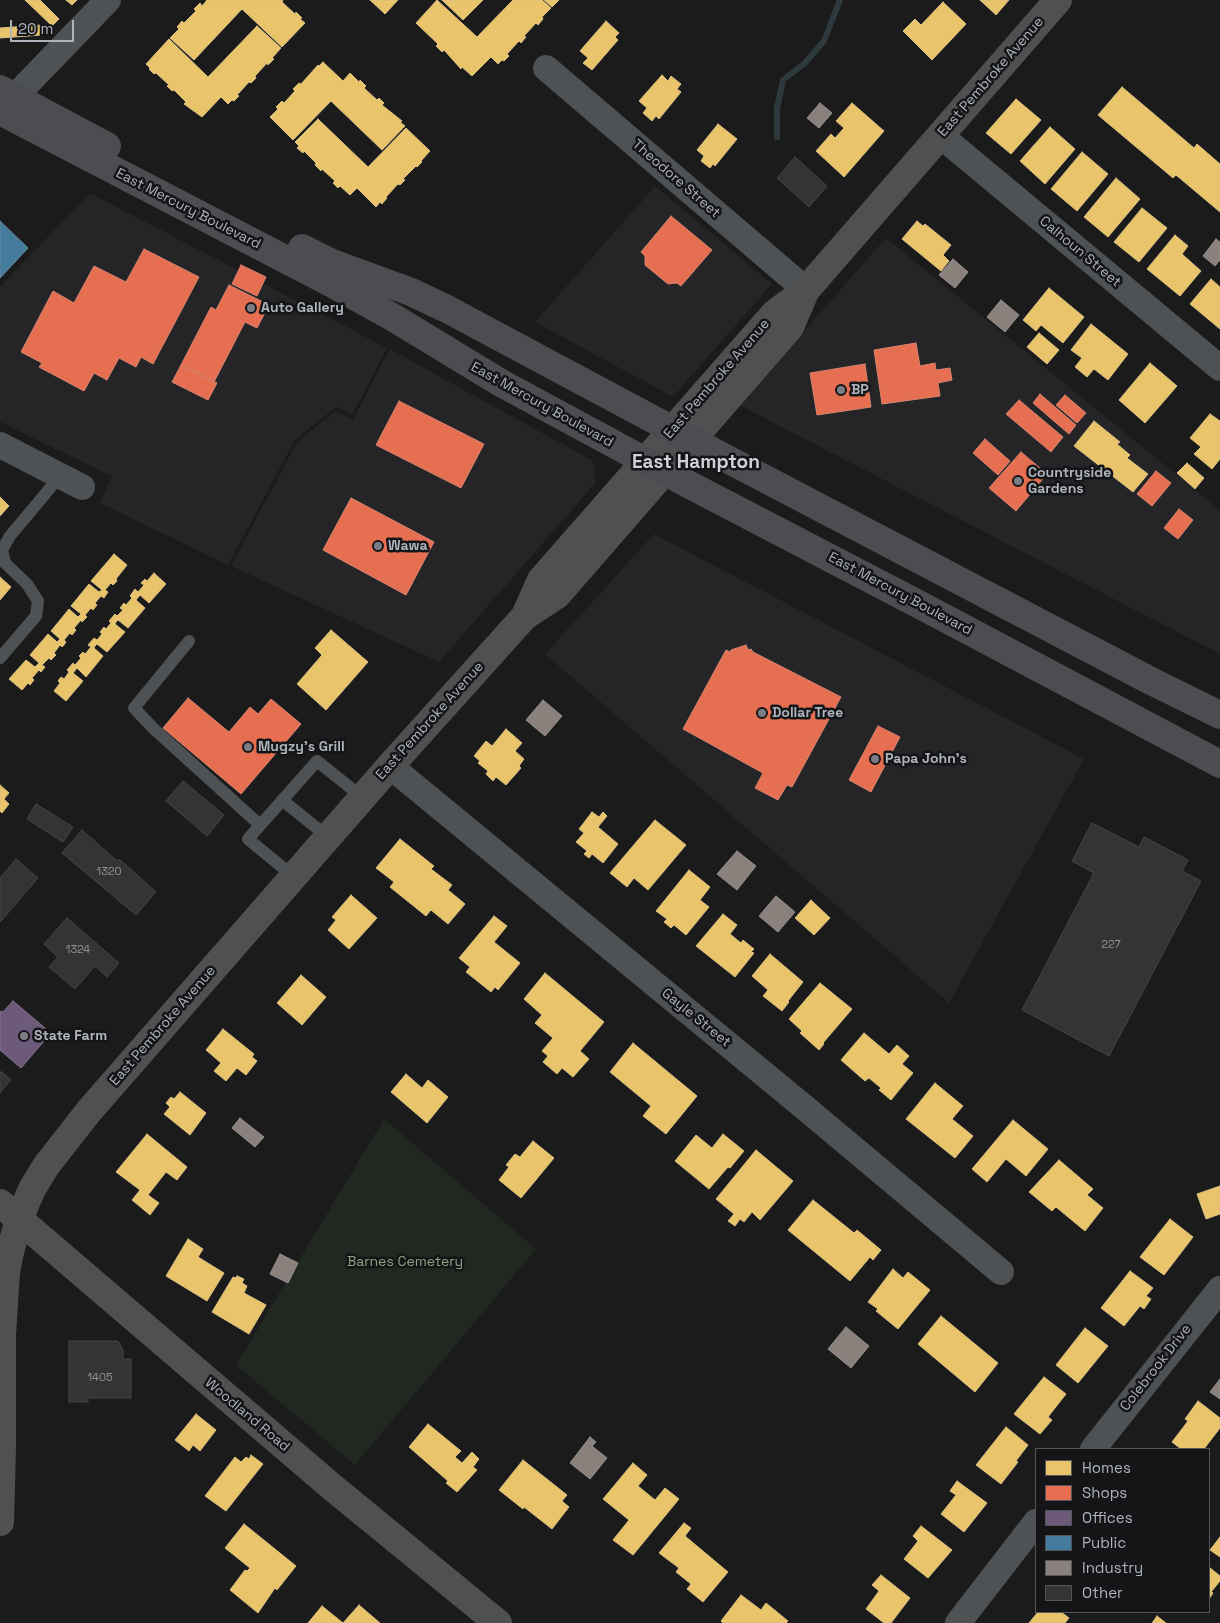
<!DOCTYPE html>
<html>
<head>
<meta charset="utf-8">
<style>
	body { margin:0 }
	#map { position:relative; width:1220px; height:1623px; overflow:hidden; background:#1b1b1b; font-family:"Space Grotesk",sans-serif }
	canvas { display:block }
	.legend { position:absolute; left:1035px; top:1448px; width:175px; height:165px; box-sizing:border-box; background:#151517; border:1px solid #525559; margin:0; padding:6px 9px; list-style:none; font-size:15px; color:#adb4bb }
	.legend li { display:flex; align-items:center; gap:10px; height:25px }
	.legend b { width:25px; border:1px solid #525559 }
	.scale { position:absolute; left:10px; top:20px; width:64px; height:22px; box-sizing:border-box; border:2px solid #adb4bb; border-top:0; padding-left:6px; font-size:15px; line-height:18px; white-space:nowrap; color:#adb4bb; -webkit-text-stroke:4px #151517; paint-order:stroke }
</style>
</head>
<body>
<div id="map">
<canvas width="1220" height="1623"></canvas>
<ul class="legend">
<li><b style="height:14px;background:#e9c46a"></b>Homes</li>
<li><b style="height:14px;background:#e76f51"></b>Shops</li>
<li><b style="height:14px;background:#6d597a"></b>Offices</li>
<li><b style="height:14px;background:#457b9d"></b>Public</li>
<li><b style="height:14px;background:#8a817c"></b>Industry</li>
<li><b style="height:14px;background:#343435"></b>Other</li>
</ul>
<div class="scale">20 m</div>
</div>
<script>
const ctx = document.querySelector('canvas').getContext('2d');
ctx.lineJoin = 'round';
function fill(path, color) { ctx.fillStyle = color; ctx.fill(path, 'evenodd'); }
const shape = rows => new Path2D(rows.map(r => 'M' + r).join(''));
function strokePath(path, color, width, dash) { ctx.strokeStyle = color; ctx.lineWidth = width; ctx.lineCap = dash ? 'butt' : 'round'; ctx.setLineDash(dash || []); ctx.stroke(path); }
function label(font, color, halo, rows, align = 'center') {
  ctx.font = font + ' "Space Grotesk",sans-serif'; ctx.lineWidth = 5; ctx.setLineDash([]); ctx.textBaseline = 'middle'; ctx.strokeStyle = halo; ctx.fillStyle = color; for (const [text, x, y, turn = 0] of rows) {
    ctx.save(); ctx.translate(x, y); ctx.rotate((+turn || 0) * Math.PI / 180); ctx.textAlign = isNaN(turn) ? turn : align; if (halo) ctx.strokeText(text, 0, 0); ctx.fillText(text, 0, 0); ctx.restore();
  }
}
fill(shape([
	[655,186,772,284,673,397,535,322],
	[90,193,387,348,352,415,336,407,295,440,228,565,100,503,112,476,0,422,0,287],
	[886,238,1220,510,1220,654,739,405],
	[390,349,593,461,596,482,439,662,231,566,297,442,336,411,353,420],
	[654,534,1084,759,949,1003,545,654]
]), '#252527');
fill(shape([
	[384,1119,536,1249,355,1465,236,1365]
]), '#212821');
const homes = shape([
	[25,0,40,0,59,19,52,26,25,0],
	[66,0,77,0,72,5,66,0],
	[207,0,283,0,282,2,295,14,296,12,302,18,300,19,305,23,282,47,242,9,194,60,170,38,179,29,177,27,182,21,184,23,196,11,194,9,200,3,202,6,207,0],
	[370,0,398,0,385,14,370,0],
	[437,0,477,37,513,0,542,0,551,8,542,17,543,19,538,25,536,23,524,36,526,37,521,43,519,41,507,54,509,56,504,61,502,60,498,64,491,57,472,76,462,67,461,69,444,50,442,52,436,46,438,44,416,23,437,0],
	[442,0,483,0,463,20,442,0],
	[544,0,559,0,552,7,544,0],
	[980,0,1009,0,996,15,980,0],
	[943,2,966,24,932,60,903,31,915,19,921,25,943,2],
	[606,21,619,33,615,37,618,40,592,70,583,63,588,58,580,51,606,21],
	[41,25,42,35,0,38,0,28,41,25],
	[257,26,281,48,272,58,274,59,268,65,267,63,255,76,256,78,251,83,249,82,237,95,239,96,234,101,232,100,228,104,221,97,202,117,184,104,186,102,174,90,172,91,167,86,169,85,156,73,154,74,149,69,150,68,146,64,169,39,208,77,257,26],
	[323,62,343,81,350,73,359,82,360,80,366,86,364,88,377,100,379,98,384,103,382,105,402,121,400,122,405,126,382,150,331,101,293,140,270,117,278,109,276,107,282,101,284,103,295,91,293,89,299,83,301,84,318,65,319,66,323,62],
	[662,75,668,81,671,76,681,84,677,89,681,92,659,119,656,116,652,121,643,113,647,108,639,101,662,75],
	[1122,87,1194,148,1197,144,1220,164,1220,212,1176,175,1173,178,1098,115,1122,87],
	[1016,99,1041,120,1011,154,986,133,1016,99],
	[852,103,884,131,844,177,816,151,831,134,835,138,844,128,836,121,852,103],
	[318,119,368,167,406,128,430,151,421,161,422,162,417,167,416,166,403,179,405,180,400,185,398,184,386,197,387,198,382,204,380,202,376,207,357,188,350,195,340,186,338,188,333,183,335,181,322,169,321,171,315,165,316,163,304,151,303,153,297,148,299,146,295,142,318,119],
	[718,124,737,139,715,166,713,164,710,168,701,161,704,156,697,150,718,124],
	[1050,127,1075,149,1045,184,1020,161,1050,127],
	[1082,152,1108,174,1077,211,1051,189,1082,152],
	[1116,178,1140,199,1108,237,1084,217,1116,178],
	[1142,208,1167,228,1139,262,1114,242,1142,208],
	[917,221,923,226,925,224,951,245,943,255,949,261,941,271,902,239,917,221],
	[1175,235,1188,246,1182,254,1201,271,1180,296,1147,269,1175,235],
	[1211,279,1220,287,1220,329,1190,304,1211,279],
	[1049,288,1084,317,1063,343,1041,325,1036,331,1023,320,1049,288],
	[1091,324,1128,354,1108,380,1094,369,1087,377,1075,367,1082,358,1071,350,1091,324],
	[1039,333,1059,350,1047,364,1027,347,1039,333],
	[1150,363,1177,386,1145,423,1119,400,1150,363],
	[1210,414,1220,421,1220,459,1212,469,1194,454,1201,447,1190,438,1210,414],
	[1094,421,1120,442,1117,444,1130,455,1127,458,1148,474,1133,492,1074,446,1094,421],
	[1187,463,1204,478,1195,489,1177,473,1187,463],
	[0,497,9,506,0,516,0,497],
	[114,554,127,565,116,579,117,581,113,585,111,583,105,590,108,592,104,598,101,596,95,603,97,605,93,610,91,608,85,615,87,617,82,622,81,620,74,628,76,630,72,635,70,633,64,640,66,642,64,645,62,647,60,645,54,653,56,655,51,660,49,658,42,665,45,667,41,672,39,670,32,678,34,680,30,685,28,683,22,690,9,679,26,660,35,667,39,663,30,655,48,634,57,642,60,639,51,631,69,609,78,617,81,614,71,606,89,584,99,592,102,590,91,581,114,554],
	[154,573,166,584,149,603,140,595,136,600,145,608,128,628,118,620,116,622,115,624,125,632,107,652,97,644,95,646,94,648,103,656,86,677,77,668,73,673,83,681,66,701,54,691,60,683,58,681,61,677,64,679,69,672,67,670,73,663,75,665,81,658,79,656,83,652,85,654,91,647,88,645,94,638,97,640,102,634,100,632,104,627,106,629,111,623,109,621,115,614,117,616,123,610,120,608,124,603,126,605,132,598,130,596,135,589,138,592,144,585,141,583,145,579,147,581,154,573],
	[0,577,11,587,0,600,0,577],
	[331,630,368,662,326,710,297,684,322,655,315,648,331,630],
	[506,729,522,743,515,751,524,759,519,766,521,768,506,785,496,777,493,781,486,774,488,771,478,763,480,761,474,756,486,741,492,746,506,729],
	[0,785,9,793,4,799,9,804,2,813,0,811,0,785],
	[592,812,599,817,603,812,607,816,598,827,618,844,603,863,592,854,589,858,584,854,587,851,576,842,584,833,579,829,592,812],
	[655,820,686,845,648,890,634,878,627,887,610,873,655,820],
	[400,839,434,866,431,869,452,885,448,890,465,904,448,924,431,910,426,916,390,887,394,882,376,868,400,839],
	[689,870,710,887,700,900,709,907,686,935,674,925,671,928,664,922,667,919,656,911,689,870],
	[351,895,377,918,349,949,328,930,336,920,332,917,351,895],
	[811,900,830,918,814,935,795,918,811,900],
	[723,914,737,925,730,934,741,943,743,940,754,949,751,952,754,953,735,977,696,946,723,914],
	[494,916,507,926,494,942,520,963,498,990,495,987,491,992,466,972,470,967,459,958,494,916],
	[770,954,803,982,788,1001,789,1002,782,1011,763,996,768,990,752,976,770,954],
	[545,973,604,1022,580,1051,589,1059,573,1077,562,1068,557,1074,543,1062,548,1056,542,1051,553,1038,535,1023,542,1015,524,999,545,973],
	[301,975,326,997,302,1025,277,1003,301,975],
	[820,983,852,1009,823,1043,824,1044,819,1050,800,1033,802,1031,789,1019,820,983],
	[223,1029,254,1054,252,1057,257,1061,246,1075,237,1068,226,1081,214,1071,221,1063,206,1050,223,1029],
	[864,1033,889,1054,897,1045,909,1056,902,1064,913,1073,891,1100,879,1090,881,1088,869,1078,865,1081,841,1060,864,1033],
	[633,1043,697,1096,666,1134,643,1116,651,1106,610,1072,633,1043],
	[406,1074,422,1088,428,1080,448,1097,427,1123,391,1092,406,1074],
	[935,1083,963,1106,952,1119,973,1136,955,1158,906,1119,935,1083],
	[180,1092,206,1113,190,1135,164,1114,170,1107,166,1103,171,1097,174,1099,180,1092],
	[1013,1120,1048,1149,1026,1176,1006,1159,987,1182,972,1169,1013,1120],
	[147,1134,187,1167,177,1180,166,1172,148,1195,159,1203,150,1215,132,1200,140,1190,116,1172,147,1134],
	[723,1134,744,1151,730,1168,728,1167,709,1189,675,1161,696,1135,712,1148,723,1134],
	[533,1141,554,1158,521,1198,499,1180,509,1167,506,1165,515,1154,520,1157,533,1141],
	[756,1150,793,1181,760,1220,752,1212,744,1222,740,1219,735,1226,728,1221,734,1214,716,1199,756,1150],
	[1059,1160,1093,1189,1087,1195,1103,1208,1085,1231,1056,1207,1052,1211,1029,1192,1059,1160],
	[1220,1186,1220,1214,1206,1219,1197,1194,1220,1186],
	[813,1200,854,1233,857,1230,881,1250,873,1260,870,1257,850,1281,788,1230,813,1200],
	[1170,1219,1193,1237,1164,1275,1140,1257,1170,1219],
	[188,1239,203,1249,198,1257,224,1273,207,1301,166,1276,188,1239],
	[893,1269,903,1278,908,1272,930,1290,898,1329,876,1311,878,1309,868,1302,893,1269],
	[1130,1271,1153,1288,1146,1296,1151,1299,1144,1309,1140,1306,1124,1326,1101,1308,1130,1271],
	[237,1276,244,1279,242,1283,247,1286,244,1293,266,1305,249,1334,212,1312,233,1277,236,1278,237,1276],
	[941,1316,998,1363,975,1392,918,1344,941,1316],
	[1085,1328,1108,1346,1078,1383,1056,1365,1085,1328],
	[1044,1377,1066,1394,1048,1417,1052,1420,1040,1434,1014,1414,1044,1377],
	[1198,1401,1220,1418,1220,1428,1204,1449,1181,1449,1172,1442,1188,1421,1185,1419,1198,1401],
	[196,1414,216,1430,200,1451,193,1445,189,1451,175,1440,196,1414],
	[428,1424,461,1451,455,1457,462,1463,472,1452,479,1459,473,1467,477,1470,457,1492,446,1483,448,1481,409,1447,428,1424],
	[1006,1427,1028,1445,1016,1461,1018,1462,1001,1484,976,1465,1006,1427],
	[251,1455,263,1464,226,1511,205,1496,235,1457,241,1462,246,1457,249,1459,251,1455],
	[523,1460,567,1495,562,1501,569,1507,552,1529,524,1507,523,1509,499,1490,523,1460],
	[633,1463,647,1475,638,1486,655,1500,665,1488,679,1499,633,1555,613,1540,629,1520,603,1499,633,1463],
	[957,1481,987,1503,964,1532,941,1514,956,1495,950,1491,957,1481],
	[684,1523,691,1528,685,1536,728,1572,703,1602,687,1589,691,1584,676,1572,679,1568,659,1553,684,1523],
	[244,1524,296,1566,277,1590,275,1588,258,1613,230,1590,245,1570,247,1571,250,1568,225,1548,244,1524],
	[921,1526,952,1550,928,1578,904,1559,918,1541,913,1536,921,1526],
	[1220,1537,1220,1557,1210,1550,1220,1537],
	[1209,1567,1220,1576,1220,1581,1211,1592,1213,1593,1209,1599,1209,1567],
	[881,1575,910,1598,891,1623,884,1623,866,1609,879,1591,872,1585,881,1575],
	[741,1595,761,1610,766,1603,788,1621,786,1623,723,1623,721,1621,741,1595],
	[359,1605,380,1623,343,1623,359,1605],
	[322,1606,343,1623,308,1623,322,1606],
	[1038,1612,1061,1612,1069,1618,1065,1623,1029,1623,1038,1612],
	[1157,1616,1166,1623,1152,1623,1157,1616]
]);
fill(homes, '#e9c46a');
strokePath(homes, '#d7bf82', 1);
const shops = shape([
	[671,216,712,250,681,286,677,283,668,284,645,265,645,256,641,252,671,216],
	[144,249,199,277,153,364,141,357,136,367,119,358,107,380,94,373,84,391,39,367,42,363,21,352,53,291,74,303,94,266,126,282,144,249],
	[241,265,266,277,257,296,232,284,241,265],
	[229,285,269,305,257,328,245,322,214,382,181,365,211,307,216,310,229,285],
	[916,343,920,366,935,363,936,370,950,368,952,380,938,383,940,396,882,404,874,350,916,343],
	[865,364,871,407,817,415,810,373,865,364],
	[181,365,217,383,208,400,172,382,181,365],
	[1040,394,1076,425,1069,434,1033,403,1040,394],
	[1065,395,1086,413,1077,423,1056,405,1065,395],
	[1019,400,1063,437,1051,452,1006,414,1019,400],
	[399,401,484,444,461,488,376,445,399,401],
	[985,439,1010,461,998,475,973,453,985,439],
	[1021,452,1047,474,1016,511,989,488,1021,452],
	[1156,471,1171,483,1152,506,1137,494,1156,471],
	[351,498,434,542,406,595,323,550,351,498],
	[1179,509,1193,520,1178,539,1164,528,1179,509],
	[746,645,748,650,751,649,753,652,841,697,792,787,787,785,778,800,755,788,763,773,683,729,726,650,730,652,731,650,746,645],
	[188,698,229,732,250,707,258,714,271,699,301,724,241,794,163,728,188,698],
	[878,726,900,737,871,792,849,780,878,726]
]);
fill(shops, '#e76f51');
strokePath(shops, '#d68471', 1);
const offices = shape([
	[13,1001,51,1033,21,1068,0,1050,0,1012,1,1011,3,1012,13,1001]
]);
fill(offices, '#6d597a');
strokePath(offices, '#80748e', 1);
const public = shape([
	[0,221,28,248,0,278,0,221]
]);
fill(public, '#457b9d');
strokePath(public, '#648ca6', 1);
const industry = shape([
	[820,103,832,113,819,128,807,118,820,103],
	[1216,239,1220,242,1220,260,1215,266,1203,256,1216,239],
	[953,259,968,272,955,288,939,275,953,259],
	[1001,300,1019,315,1005,332,987,317,1001,300],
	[543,700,562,716,545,736,526,720,543,700],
	[737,851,756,866,737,890,717,874,737,851],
	[776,896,795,912,778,932,759,916,776,896],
	[240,1118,264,1137,255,1147,232,1128,240,1118],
	[280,1254,298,1263,288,1283,270,1274,280,1254],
	[846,1327,869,1346,851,1368,828,1349,846,1327],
	[1220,1379,1220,1399,1210,1392,1220,1379],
	[590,1437,596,1442,592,1446,607,1458,590,1479,570,1463,590,1437]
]);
fill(industry, '#8a817c');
strokePath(industry, '#94908f', 1);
strokePath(shape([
	[777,137,777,108,783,80,805,63,824,41,840,0]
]), '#2e393d', 6);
const building = shape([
	[795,157,827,186,809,207,777,178,795,157],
	[183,781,224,815,207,836,166,801,183,781],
	[36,804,73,827,63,842,27,819,36,804],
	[1092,823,1139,847,1144,837,1188,860,1182,871,1201,881,1109,1056,1022,1010,1094,873,1072,861,1092,823],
	[82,830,117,861,119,859,156,892,136,915,62,853,82,830],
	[16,859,38,878,0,922,0,878,16,859],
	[67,918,119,963,107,977,95,966,75,989,49,967,58,957,44,944,67,918],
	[0,1072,2,1072,11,1080,0,1093,0,1072],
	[69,1341,118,1341,123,1350,123,1359,131,1359,131,1398,88,1398,88,1402,69,1402,69,1341]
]);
fill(building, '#343435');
strokePath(building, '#434647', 1);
strokePath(shape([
	[189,641,134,708,153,728,260,825],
	[0,658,36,616,38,601,27,584,5,563,2,550,10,536,61,475],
	[282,800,328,837],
	[293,876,248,839,317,761,362,797]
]), '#4f5254', 12);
strokePath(shape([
	[546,68,806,290],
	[0,112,108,0],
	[941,136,1220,368],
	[0,445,82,487],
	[390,766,804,1107,1001,1272],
	[1093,1449,1220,1289],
	[958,1623,1036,1522]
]), '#4f5254', 26);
strokePath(shape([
	[525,616,541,580,775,313,806,290,1058,0],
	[0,1203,332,1487,498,1623],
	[0,1522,2,1448,2,1335,6,1272,10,1252,19,1219,32,1189,46,1166,89,1111,390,766,525,616,557,595,790,327,806,290]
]), '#4e5052', 28);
strokePath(shape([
	[0,89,107,146],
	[0,111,331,283,394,318,501,383,686,483,922,606,1220,764],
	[302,248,332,263,411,292,447,309,731,461,1151,681,1220,715]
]), '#4c4d50', 28);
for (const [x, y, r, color] of [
	[251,308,5,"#7a7e83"],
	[841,390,5,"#7a7e83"],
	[1018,481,5,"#7a7e83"],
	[378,546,5,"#7a7e83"],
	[762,713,5,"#7a7e83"],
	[248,747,5,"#7a7e83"],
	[875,759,5,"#7a7e83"],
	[24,1036,5,"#7a7e83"]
]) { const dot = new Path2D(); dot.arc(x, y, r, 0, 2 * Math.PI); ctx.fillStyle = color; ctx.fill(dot); strokePath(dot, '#151517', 2); }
label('11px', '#8f949a', null, [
	["1320",109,872],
	["227",1111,945],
	["1324",78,950],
	["1405",100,1378]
]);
label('14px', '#adb4bb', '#151517', [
	["East Pembroke Avenue",991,77,-49],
	["Theodore Street",676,179,41],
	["East Mercury Boulevard",188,209,27],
	["Calhoun Street",1080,252,40],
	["East Pembroke Avenue",717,379,-49],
	["East Mercury Boulevard",542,405,29],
	["East Mercury Boulevard",900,594,28],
	["East Pembroke Avenue",430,721,-48],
	["Gayle Street",696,1018,39],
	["East Pembroke Avenue",163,1026,-49],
	["Colebrook Drive",1156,1368,-52],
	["Woodland Road",247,1415,40]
]);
label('bold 14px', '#adb4bb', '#151517', [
	["Auto Gallery",261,308],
	["BP",851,390],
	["Countryside",1028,473],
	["Gardens",1028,489],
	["Wawa",388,546],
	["Dollar Tree",772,713],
	["Mugzy's Grill",258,747],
	["Papa John's",885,759],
	["State Farm",34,1036]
], 'left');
label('14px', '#8ba485', '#151517', [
	["Barnes Cemetery",405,1262]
]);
label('bold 19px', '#ced2d7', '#151517', [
	["East Hampton",696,463]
]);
</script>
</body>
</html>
